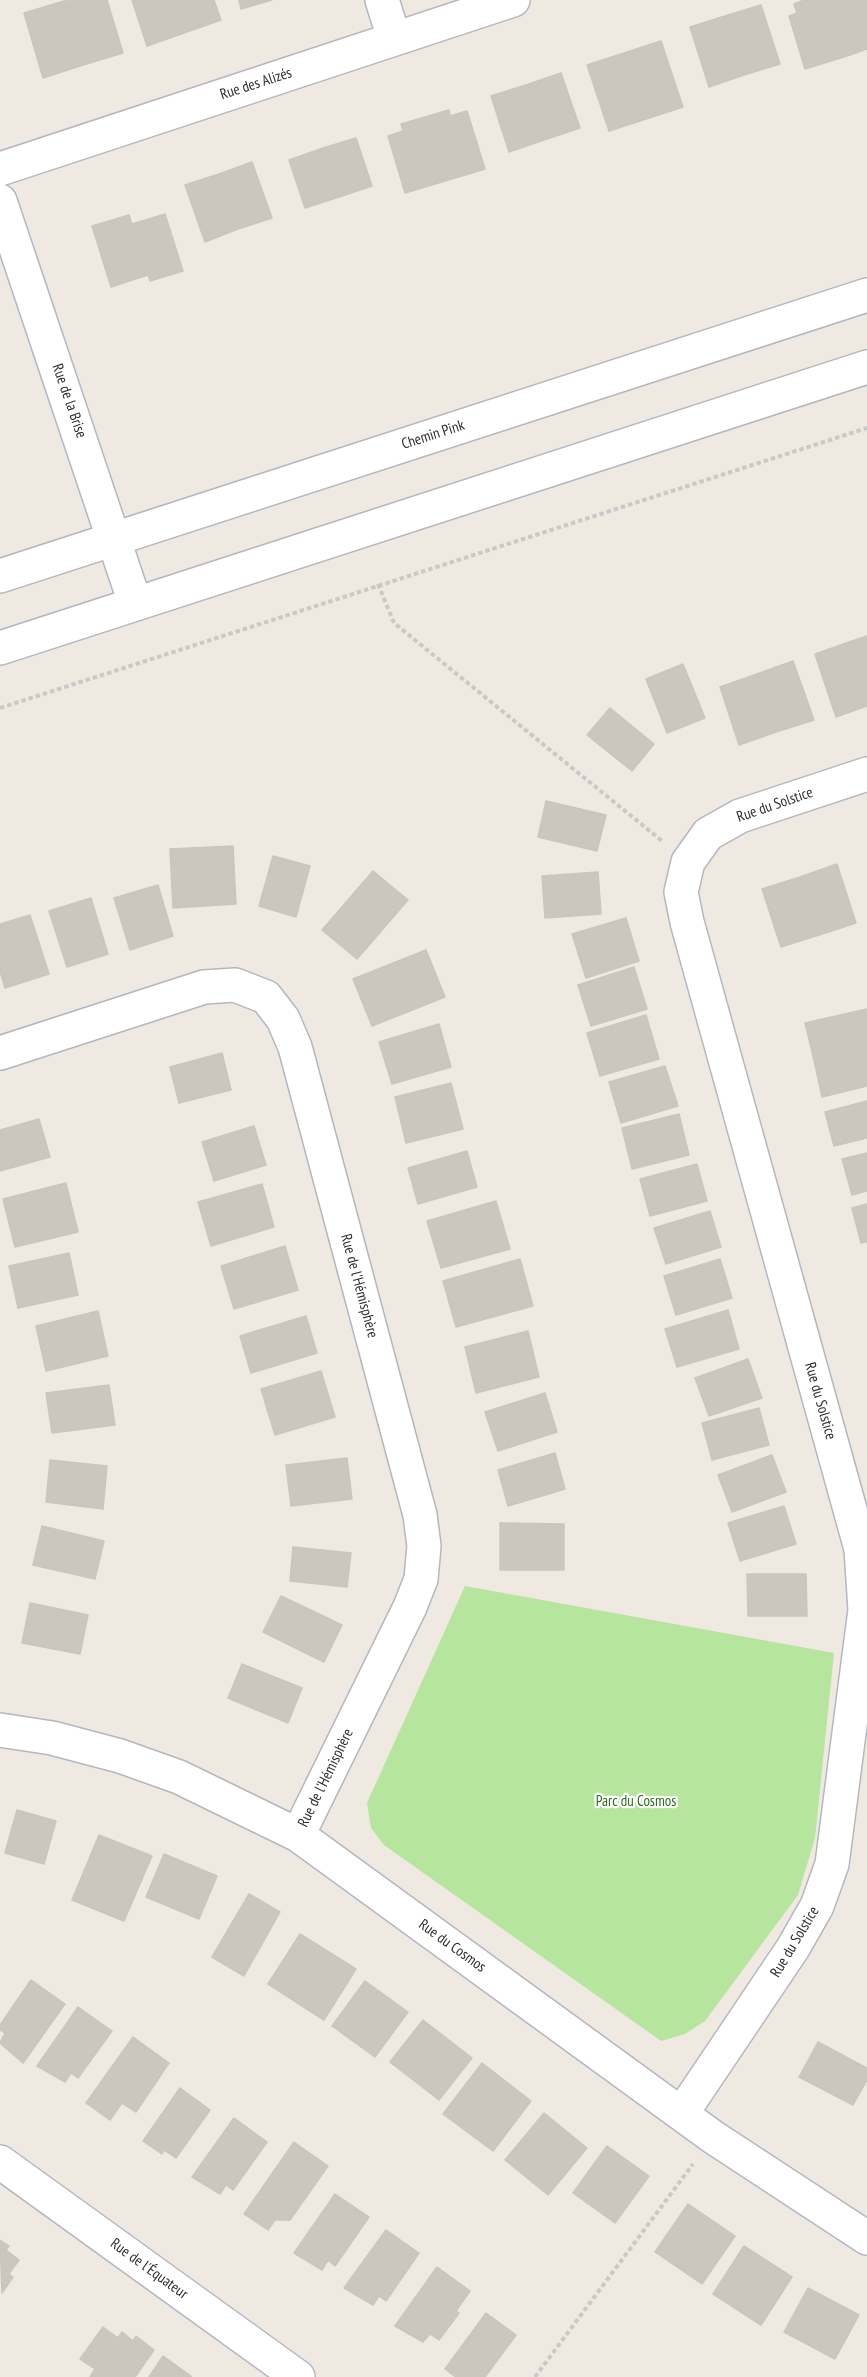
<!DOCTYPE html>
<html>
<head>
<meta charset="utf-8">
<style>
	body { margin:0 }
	canvas { display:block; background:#efe9e1 }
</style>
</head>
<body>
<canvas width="867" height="2377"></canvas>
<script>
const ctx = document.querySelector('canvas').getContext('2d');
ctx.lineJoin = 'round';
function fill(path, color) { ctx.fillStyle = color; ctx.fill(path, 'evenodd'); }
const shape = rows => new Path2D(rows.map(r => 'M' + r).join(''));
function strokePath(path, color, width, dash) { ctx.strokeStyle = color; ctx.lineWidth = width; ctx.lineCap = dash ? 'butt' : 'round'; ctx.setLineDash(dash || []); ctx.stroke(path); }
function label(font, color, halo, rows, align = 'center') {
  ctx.font = font + ' "PT Sans Narrow",sans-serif'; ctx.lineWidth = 4.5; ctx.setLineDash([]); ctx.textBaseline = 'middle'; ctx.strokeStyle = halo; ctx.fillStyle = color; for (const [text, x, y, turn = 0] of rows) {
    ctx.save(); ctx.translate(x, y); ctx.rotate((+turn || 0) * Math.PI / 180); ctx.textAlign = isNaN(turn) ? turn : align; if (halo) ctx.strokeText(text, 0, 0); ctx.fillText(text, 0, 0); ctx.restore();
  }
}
fill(shape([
	[465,1586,834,1653,815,1838,798,1895,705,2021,685,2034,661,2041,384,1845,371,1828,367,1803]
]), '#b6e59e');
const building = shape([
	[107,0,123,53,83,65,64,1,107,0],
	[132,0,173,0,184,33,147,46,132,0],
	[173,0,214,0,221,20,184,33,173,0],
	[239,0,272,0,241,9,239,0],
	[804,0,829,0,847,56,805,69,789,16,797,13,794,4,804,0],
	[829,0,867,0,867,49,847,56,829,0],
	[64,1,83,65,43,78,24,13,64,1],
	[761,5,780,64,744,75,725,16,761,5],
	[725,16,744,75,709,87,690,27,725,16],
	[661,41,683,107,646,119,624,53,661,41],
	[624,53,646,119,609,131,587,65,624,53],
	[561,73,580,128,544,140,526,85,561,73],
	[526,85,544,140,509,152,491,96,526,85],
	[449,110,450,116,467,111,485,169,445,181,425,117,449,110],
	[425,117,445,181,405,193,388,136,403,131,401,124,425,117],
	[356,138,372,186,339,197,323,148,356,138],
	[323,148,339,197,305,208,289,160,323,148],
	[252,162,272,218,238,229,219,174,252,162],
	[219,174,238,229,205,242,185,185,219,174],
	[165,214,183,271,150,281,132,224,165,214],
	[129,215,148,275,111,287,92,226,129,215],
	[867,636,867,686,852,641,867,636],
	[852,641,867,686,867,706,836,717,815,654,852,641],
	[793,661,814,720,776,732,757,674,793,661],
	[683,664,705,718,667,733,646,679,683,664],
	[757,674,776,732,739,745,720,687,757,674],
	[610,708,654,744,632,771,587,735,610,708],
	[546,801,606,815,597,851,538,837,546,801],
	[233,846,236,904,173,908,170,849,233,846],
	[273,856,310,866,296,917,259,906,273,856],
	[837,864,856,923,819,935,800,877,837,864],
	[373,871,408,900,357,959,322,930,373,871],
	[598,872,601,914,545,918,542,876,598,872],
	[800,877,819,935,781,947,762,889,800,877],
	[158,885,173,936,130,950,114,898,158,885],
	[91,898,108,954,67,967,49,911,91,898],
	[30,915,49,974,5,988,0,971,0,924,30,915],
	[626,918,639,961,586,978,572,934,626,918],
	[426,950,445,997,372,1026,353,979,426,950],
	[634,967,647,1009,591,1026,578,985,634,967],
	[867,1009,867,1048,814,1060,805,1023,867,1009],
	[646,1015,659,1059,600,1076,587,1033,646,1015],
	[439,1024,451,1067,392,1084,379,1042,439,1024],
	[867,1048,867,1086,822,1097,814,1060,867,1048],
	[222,1053,231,1090,179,1103,170,1067,222,1053],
	[665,1066,678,1106,621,1123,609,1082,665,1066],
	[451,1083,463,1129,406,1143,395,1097,451,1083],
	[867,1101,867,1138,834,1146,825,1112,867,1101],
	[679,1114,689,1155,632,1169,622,1128,679,1114],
	[39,1119,50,1157,0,1171,0,1130,39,1119],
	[254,1126,266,1165,214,1181,202,1142,254,1126],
	[467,1151,477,1187,418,1204,408,1168,467,1151],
	[867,1153,867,1191,852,1195,842,1159,867,1153],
	[697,1164,707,1201,650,1216,640,1179,697,1164],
	[66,1183,78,1232,15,1247,3,1199,66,1183],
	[262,1184,274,1227,211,1246,198,1202,262,1184],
	[496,1201,510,1249,441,1268,427,1221,496,1201],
	[867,1204,867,1242,861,1243,852,1208,867,1204],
	[710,1211,721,1247,666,1264,654,1228,710,1211],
	[285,1246,298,1290,234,1309,221,1266,285,1246],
	[69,1253,78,1295,18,1308,9,1266,69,1253],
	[520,1259,533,1306,456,1327,443,1281,520,1259],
	[720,1259,732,1298,676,1315,664,1276,720,1259],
	[728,1310,739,1349,677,1367,665,1329,728,1310],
	[98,1311,108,1356,46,1371,36,1326,98,1311],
	[306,1316,317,1353,251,1373,240,1336,306,1316],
	[528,1331,539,1377,476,1393,465,1347,528,1331],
	[748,1359,762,1398,709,1416,695,1378,748,1359],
	[321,1371,335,1417,275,1435,261,1389,321,1371],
	[109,1385,115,1425,52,1433,46,1393,109,1385],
	[545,1393,557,1432,498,1451,485,1412,545,1393],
	[759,1408,769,1445,712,1460,702,1423,759,1408],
	[555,1453,565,1489,508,1506,498,1470,555,1453],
	[772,1455,786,1492,732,1512,718,1475,772,1455],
	[347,1458,352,1499,291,1506,286,1465,347,1458],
	[50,1460,107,1466,103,1509,46,1502,50,1460],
	[784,1506,796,1544,740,1561,728,1523,784,1506],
	[500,1523,564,1524,564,1570,500,1570,500,1523],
	[42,1526,104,1541,95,1579,33,1565,42,1526],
	[293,1547,351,1553,347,1587,290,1581,293,1547],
	[747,1574,806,1574,807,1616,748,1616,747,1574],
	[281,1596,342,1625,324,1662,263,1632,281,1596],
	[30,1603,88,1615,80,1654,22,1643,30,1603],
	[242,1664,302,1688,288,1723,228,1698,242,1664],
	[17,1810,56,1821,44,1864,5,1853,17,1810],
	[99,1835,152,1856,124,1921,72,1900,99,1835],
	[164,1854,217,1876,199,1919,146,1897,164,1854],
	[249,1894,280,1912,244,1976,212,1957,249,1894],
	[300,1934,356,1969,324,2020,268,1984,300,1934],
	[31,1980,65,2004,23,2063,0,2043,5,2033,0,2030,0,2025,31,1980],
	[365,1981,408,2012,375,2057,332,2026,365,1981],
	[78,2007,112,2031,78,2078,71,2073,65,2082,37,2066,78,2007],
	[423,2020,472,2058,439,2100,390,2062,423,2020],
	[133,2037,169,2063,136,2112,122,2103,110,2120,86,2103,133,2037],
	[818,2042,867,2068,867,2080,853,2105,799,2077,818,2042],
	[482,2063,531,2101,493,2151,443,2114,482,2063],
	[180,2088,210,2110,176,2158,164,2150,162,2154,143,2141,180,2088],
	[544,2113,587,2148,548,2195,505,2160,544,2113],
	[234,2118,267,2142,233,2190,226,2185,220,2194,192,2177,234,2118],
	[294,2142,328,2166,290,2220,275,2220,268,2230,244,2214,294,2142],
	[607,2146,649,2176,615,2223,573,2193,607,2146],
	[335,2194,369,2217,335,2266,328,2260,322,2270,294,2253,335,2194],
	[688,2204,735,2236,702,2284,655,2252,688,2204],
	[386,2230,419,2253,386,2301,379,2296,373,2305,344,2288,386,2230],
	[0,2240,9,2246,6,2250,19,2260,9,2274,13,2277,2,2293,0,2240],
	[744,2246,792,2277,761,2325,713,2294,744,2246],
	[437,2267,470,2291,456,2311,459,2313,439,2340,430,2334,423,2342,395,2326,437,2267],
	[808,2288,859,2315,835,2359,784,2332,808,2288],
	[486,2313,516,2335,485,2377,456,2377,445,2369,486,2313],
	[103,2327,118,2338,122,2332,133,2341,136,2336,154,2350,135,2377,90,2377,95,2369,80,2359,103,2327],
	[163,2356,191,2376,191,2377,149,2377,163,2356]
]);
fill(building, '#cbc7bf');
strokePath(building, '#cbc5ba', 1.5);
const minor = shape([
	[382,0,394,38],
	[0,169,513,0],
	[0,201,135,603],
	[0,1053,204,987,235,985,266,997,283,1019,295,1047,420,1515,424,1546,421,1579,410,1607,298,1835],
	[0,1730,52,1738,120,1756,179,1777,298,1835,713,2137,867,2238],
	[682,2113,793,1948,817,1906,832,1864,865,1610,861,1549,687,922,681,892,688,862,708,834,740,816,867,774],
	[0,2162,298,2377]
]);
const secondary = shape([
	[0,576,867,295],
	[0,648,867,367]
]);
strokePath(minor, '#b4b7c1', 36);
strokePath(secondary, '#b4b7c1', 36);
strokePath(shape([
	[378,584,394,623,662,841],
	[0,708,867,428],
	[535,2377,693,2164]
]), '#c9c9c9', 4, [4.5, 3]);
strokePath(minor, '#fff', 33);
strokePath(secondary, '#fff', 33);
label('15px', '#2e2e2e', '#fff', [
	["Rue des Alizés",256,84,-18],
	["Rue de la Brise",69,401,71],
	["Chemin Pink",433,435,-18],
	["Rue du Solstice",775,805,-19],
	["Rue de l'Hémisphère",359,1286,75],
	["Rue du Solstice",820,1401,74],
	["Rue de l'Hémisphère",326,1778,-64],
	["Rue du Solstice",795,1942,-59],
	["Rue du Cosmos",452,1946,36],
	["Rue de l'Équateur",149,2269,36]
]);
label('15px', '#2c6e1b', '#fff', [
	["Parc du Cosmos",636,1802]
]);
</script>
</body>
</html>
